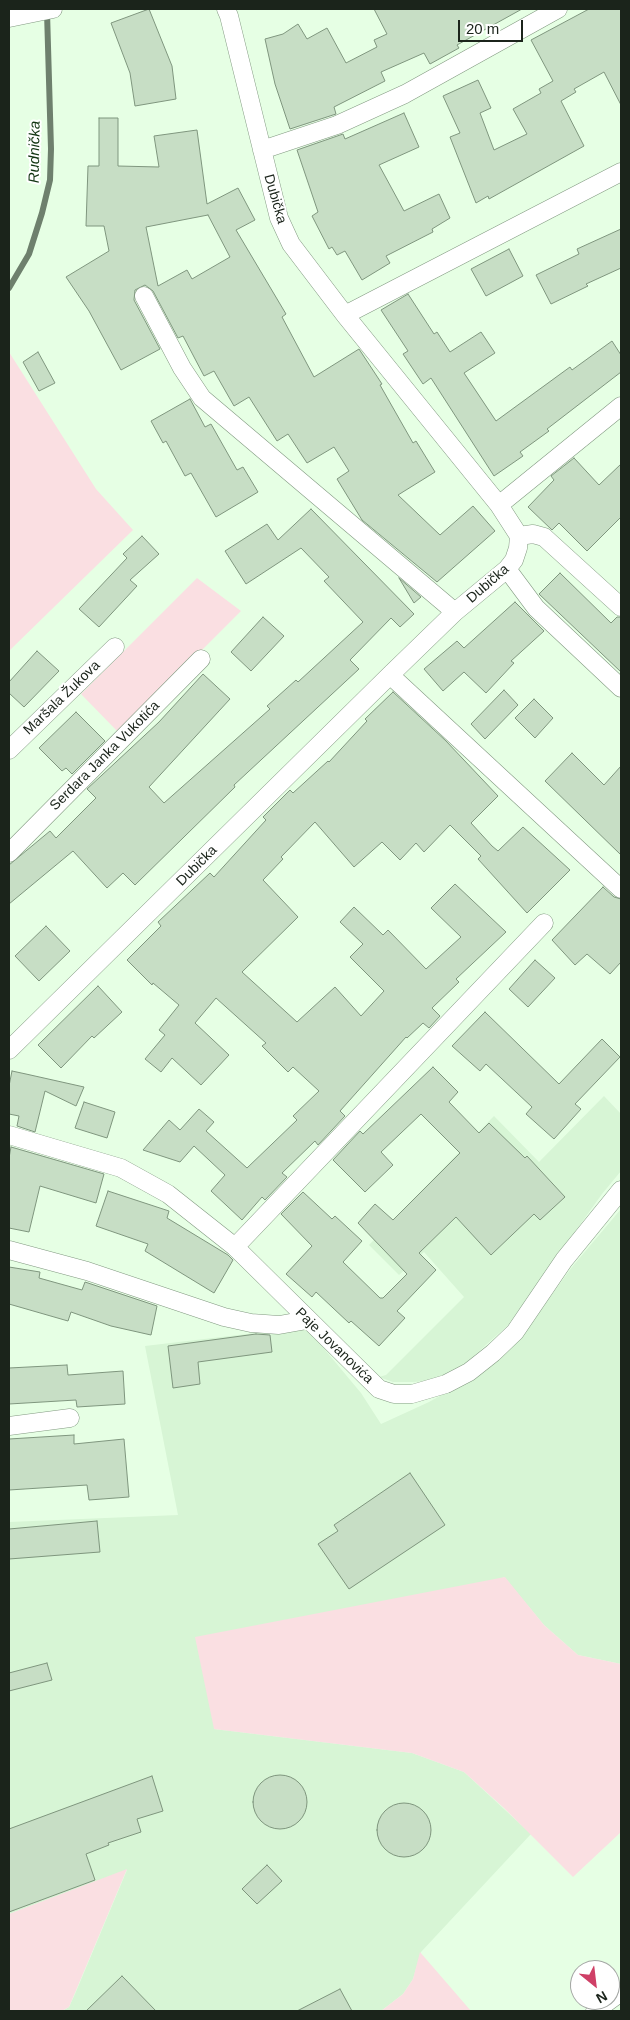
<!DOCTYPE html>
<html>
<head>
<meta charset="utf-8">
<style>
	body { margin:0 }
	#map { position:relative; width:630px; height:2020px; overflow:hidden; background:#e6ffe4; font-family:Arial,sans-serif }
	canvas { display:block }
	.frame { position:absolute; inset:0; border:10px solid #1b241b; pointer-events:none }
	.north { position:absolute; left:570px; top:1960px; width:50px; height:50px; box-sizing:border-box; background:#fff; border:1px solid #a4a7a4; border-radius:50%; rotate:151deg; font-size:14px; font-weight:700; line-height:20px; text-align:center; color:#1b241b }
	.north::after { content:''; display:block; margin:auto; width:18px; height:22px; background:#cf4067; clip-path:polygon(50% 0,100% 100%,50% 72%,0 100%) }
	.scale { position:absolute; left:458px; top:20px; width:65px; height:22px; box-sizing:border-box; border:2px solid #1b241b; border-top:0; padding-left:6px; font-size:15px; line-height:18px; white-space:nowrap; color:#1b241b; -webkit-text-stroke:4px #fff; paint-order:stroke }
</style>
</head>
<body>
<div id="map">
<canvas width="630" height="2020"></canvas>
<div class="frame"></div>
<div class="north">N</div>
<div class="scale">20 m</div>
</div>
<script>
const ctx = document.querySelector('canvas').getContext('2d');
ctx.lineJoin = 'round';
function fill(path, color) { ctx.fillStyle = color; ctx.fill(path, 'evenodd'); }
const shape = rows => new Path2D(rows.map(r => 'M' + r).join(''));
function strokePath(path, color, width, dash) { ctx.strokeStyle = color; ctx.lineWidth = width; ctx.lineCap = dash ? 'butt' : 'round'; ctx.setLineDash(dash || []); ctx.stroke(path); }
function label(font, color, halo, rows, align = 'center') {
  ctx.font = font + ' Arial,sans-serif'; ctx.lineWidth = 4; ctx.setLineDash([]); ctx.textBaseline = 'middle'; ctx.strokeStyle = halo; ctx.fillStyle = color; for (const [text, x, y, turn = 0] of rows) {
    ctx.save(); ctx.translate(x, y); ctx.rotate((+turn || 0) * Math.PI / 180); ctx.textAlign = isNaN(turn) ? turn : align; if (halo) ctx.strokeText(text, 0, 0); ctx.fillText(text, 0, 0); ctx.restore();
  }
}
fill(shape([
	[604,1096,621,1114,621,1171,602,1194,508,1325,466,1363,447,1374,427,1381,413,1382,393,1382,379,1377,386,1375,464,1297,424,1252,399,1275,369,1245,494,1116,539,1162],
	[621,1209,621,1664,578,1655,544,1625,504,1577,214,1729,412,1753,464,1772,531,1834,421,1952,413,1979,403,1994,381,2011,62,2011,69,2007,75,1994,127,1870,9,1914,9,1522,178,1515,145,1346,306,1327,361,1393,381,1424,429,1402,476,1376,522,1336,572,1267]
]), '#d7f5d5');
fill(shape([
	[9,352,96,489,133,530,9,651],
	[197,578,241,611,119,733,81,694],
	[505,1577,544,1625,578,1655,621,1664,621,1832,573,1877,504,1808,464,1772,412,1753,214,1729,195,1637],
	[127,1869,69,2007,62,2011,9,2011,9,1914],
	[420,1952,471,2011,381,2011,403,1994,413,1979]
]), '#fadfe2');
strokePath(shape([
	[9,288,29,254,42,213,50,180,51,149,47,12]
]), '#6e806d', 6);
const building = shape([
	[149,9,172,66,176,99,135,106,130,73,111,23,149,9],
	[374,9,522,9,457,45,459,48,430,64,424,53,381,72,385,81,334,107,336,114,290,129,275,84,265,39,283,34,298,24,307,39,327,28,346,63,377,47,374,40,387,34,374,9],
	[589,9,621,9,621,105,604,72,574,89,576,92,561,101,584,146,489,199,488,196,476,203,450,137,460,133,443,96,478,80,491,108,480,113,494,150,527,134,513,109,541,93,539,89,553,81,531,40,589,9],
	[404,113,419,147,379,165,404,211,439,194,450,218,432,229,433,232,386,256,390,263,362,280,345,251,337,255,332,247,329,249,312,216,318,212,297,150,343,134,345,139,404,113],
	[99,118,118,118,118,166,159,167,154,136,197,130,207,204,238,188,255,220,236,230,286,314,282,317,314,377,359,349,382,384,380,385,413,443,416,441,435,472,398,495,440,535,473,506,495,531,437,582,362,520,337,479,349,471,334,447,307,463,288,434,277,441,249,397,234,406,214,371,204,376,183,336,178,338,153,291,145,285,135,290,134,300,160,349,121,370,89,311,66,277,109,251,104,226,86,226,88,166,99,166,99,118],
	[208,215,230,257,192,279,187,270,158,286,146,227,208,215],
	[621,229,621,268,586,284,588,286,551,304,536,275,579,254,577,249,621,229],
	[509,249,523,276,486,296,471,269,509,249],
	[408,294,434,334,437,332,450,352,481,332,495,353,464,373,496,421,570,367,572,370,612,341,621,355,621,372,547,429,549,431,520,452,523,456,494,476,431,378,423,384,403,354,408,351,381,310,408,294],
	[38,352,55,383,39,391,23,362,38,352],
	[190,399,205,427,211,424,237,470,243,467,258,492,216,517,191,473,185,476,166,441,163,443,151,421,190,399],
	[574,458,599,485,621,464,621,517,587,551,559,523,552,530,528,507,554,480,551,476,574,458],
	[311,509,414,614,400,627,391,618,350,660,359,669,234,785,235,787,135,885,123,873,107,888,73,851,9,904,9,865,50,831,56,838,96,798,87,789,159,722,203,674,230,699,149,787,164,803,270,709,267,706,296,680,298,682,363,622,324,581,329,577,301,548,246,584,225,551,267,524,278,540,311,509],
	[142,536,159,554,130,580,137,586,99,627,79,609,127,558,123,554,142,536],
	[560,573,611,623,617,617,621,617,621,672,539,594,560,573],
	[399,578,421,597,414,603,399,578],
	[515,602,544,631,511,661,514,663,486,693,464,672,443,691,424,669,457,641,464,648,515,602],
	[263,617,284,636,251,671,231,652,263,617],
	[37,651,59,671,24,707,9,693,9,682,37,651],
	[504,690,518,705,485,739,471,724,504,690],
	[393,692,446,741,498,796,471,823,492,846,498,851,523,827,570,870,527,913,478,859,481,856,450,825,424,852,416,843,400,860,382,842,354,867,315,822,281,857,283,859,263,880,298,917,242,972,297,1022,335,987,361,1016,384,991,350,957,363,944,340,922,354,907,383,935,388,930,426,969,461,937,431,908,455,884,506,932,456,979,459,982,432,1008,440,1016,429,1028,423,1023,407,1038,406,1037,340,1111,345,1116,318,1145,315,1141,282,1173,287,1177,265,1200,262,1197,242,1220,211,1191,225,1175,194,1146,180,1162,143,1150,169,1120,180,1130,199,1109,214,1122,206,1131,247,1168,297,1120,293,1116,319,1091,293,1067,288,1072,262,1046,266,1043,216,998,195,1023,229,1055,201,1085,172,1058,161,1072,145,1059,165,1035,159,1030,179,1005,153,983,152,985,127,960,161,926,158,922,210,873,214,877,266,820,263,817,290,790,293,793,328,761,329,762,367,721,365,719,393,692],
	[534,699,553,718,535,738,515,718,534,699],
	[76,712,105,741,72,774,66,768,62,771,39,748,76,712],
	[572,753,604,785,621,766,621,855,545,781,572,753],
	[603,887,614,897,621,899,621,962,610,974,587,954,575,965,552,940,603,887],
	[46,926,70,951,39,981,15,956,46,926],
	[535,960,555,978,528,1007,509,989,535,960],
	[98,986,122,1012,94,1038,92,1036,61,1068,38,1045,98,986],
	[485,1012,559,1084,602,1039,620,1057,575,1104,581,1109,554,1139,526,1114,532,1107,486,1064,480,1071,452,1046,485,1012],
	[433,1067,458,1092,449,1102,479,1133,489,1123,525,1158,527,1156,565,1197,540,1220,534,1214,491,1255,456,1217,419,1253,436,1270,397,1311,405,1318,379,1346,351,1321,349,1323,316,1292,312,1297,286,1274,312,1246,281,1214,303,1192,332,1219,335,1216,362,1241,343,1262,380,1298,383,1298,407,1274,358,1223,375,1204,393,1220,460,1153,421,1114,381,1152,393,1165,365,1192,333,1160,360,1131,363,1134,433,1067],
	[12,1071,26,1074,84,1087,76,1106,45,1091,35,1132,17,1126,19,1116,9,1114,9,1086,12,1071],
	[84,1102,115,1112,107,1138,75,1128,84,1102],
	[11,1147,104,1174,96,1203,40,1186,29,1232,9,1228,9,1158,11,1147],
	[108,1191,169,1211,167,1218,228,1255,233,1260,214,1293,145,1251,148,1244,96,1226,108,1191],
	[9,1267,40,1272,39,1278,82,1290,85,1282,157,1306,151,1335,111,1326,71,1312,68,1321,9,1304,9,1267],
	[256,1334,270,1335,272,1352,198,1362,200,1384,173,1388,168,1346,256,1334],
	[67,1365,68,1375,123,1371,125,1404,77,1407,76,1400,9,1404,9,1368,67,1365],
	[74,1435,74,1444,124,1439,129,1497,89,1500,87,1485,9,1490,9,1439,74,1435],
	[410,1473,445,1525,349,1589,318,1544,338,1531,334,1525,410,1473],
	[97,1521,100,1552,9,1559,9,1529,97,1521],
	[47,1663,52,1680,9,1691,9,1673,47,1663],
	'253 1802a27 27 0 1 1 54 0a27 27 0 1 1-54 0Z',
	[152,1776,163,1811,137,1819,141,1832,108,1843,109,1845,86,1854,95,1880,9,1912,9,1829,152,1776],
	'377 1830a27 27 0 1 1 54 0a27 27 0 1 1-54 0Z',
	[267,1865,282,1881,257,1904,242,1889,267,1865],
	[122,1976,156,2011,86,2011,122,1976],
	[340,1989,352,2011,297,2011,340,1989]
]);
fill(building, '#c7dec5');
strokePath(building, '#7f967e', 1);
const minor = shape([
	[9,18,53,9],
	[262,150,337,125,405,94,558,9],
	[144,296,182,368,202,398,455,612],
	[345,315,621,172],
	[499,505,621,406],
	[519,536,533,534,544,537,621,607],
	[507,569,536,608,621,688],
	[390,675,621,889],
	[9,750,115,647],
	[9,853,201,659],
	[9,1050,390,675,455,612,507,569,514,560,518,548,519,536,499,505,345,315,291,244,279,218,229,16,226,9],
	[9,1135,121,1168,168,1194,235,1247,379,1389,394,1394,412,1394,446,1384,469,1372,493,1353,515,1332,564,1260,621,1190],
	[235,1247,544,923],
	[9,1250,87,1271,224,1317,251,1323,279,1325,307,1320],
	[9,1426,70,1418],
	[595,2011,621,1992]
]);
strokePath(minor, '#829981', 19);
strokePath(minor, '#fff', 18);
label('14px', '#1b241b', '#fff', [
	["Dubička",275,199,74],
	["Dubička",488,584,-41],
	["Maršala Žukova",62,698,-44],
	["Serdara Janka Vukotića",105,756,-45],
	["Dubička",197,866,-45],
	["Paje Jovanovića",334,1346,44]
]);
label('italic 15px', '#123512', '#fff', [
	["Rudnička",35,152,-89]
]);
</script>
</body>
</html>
